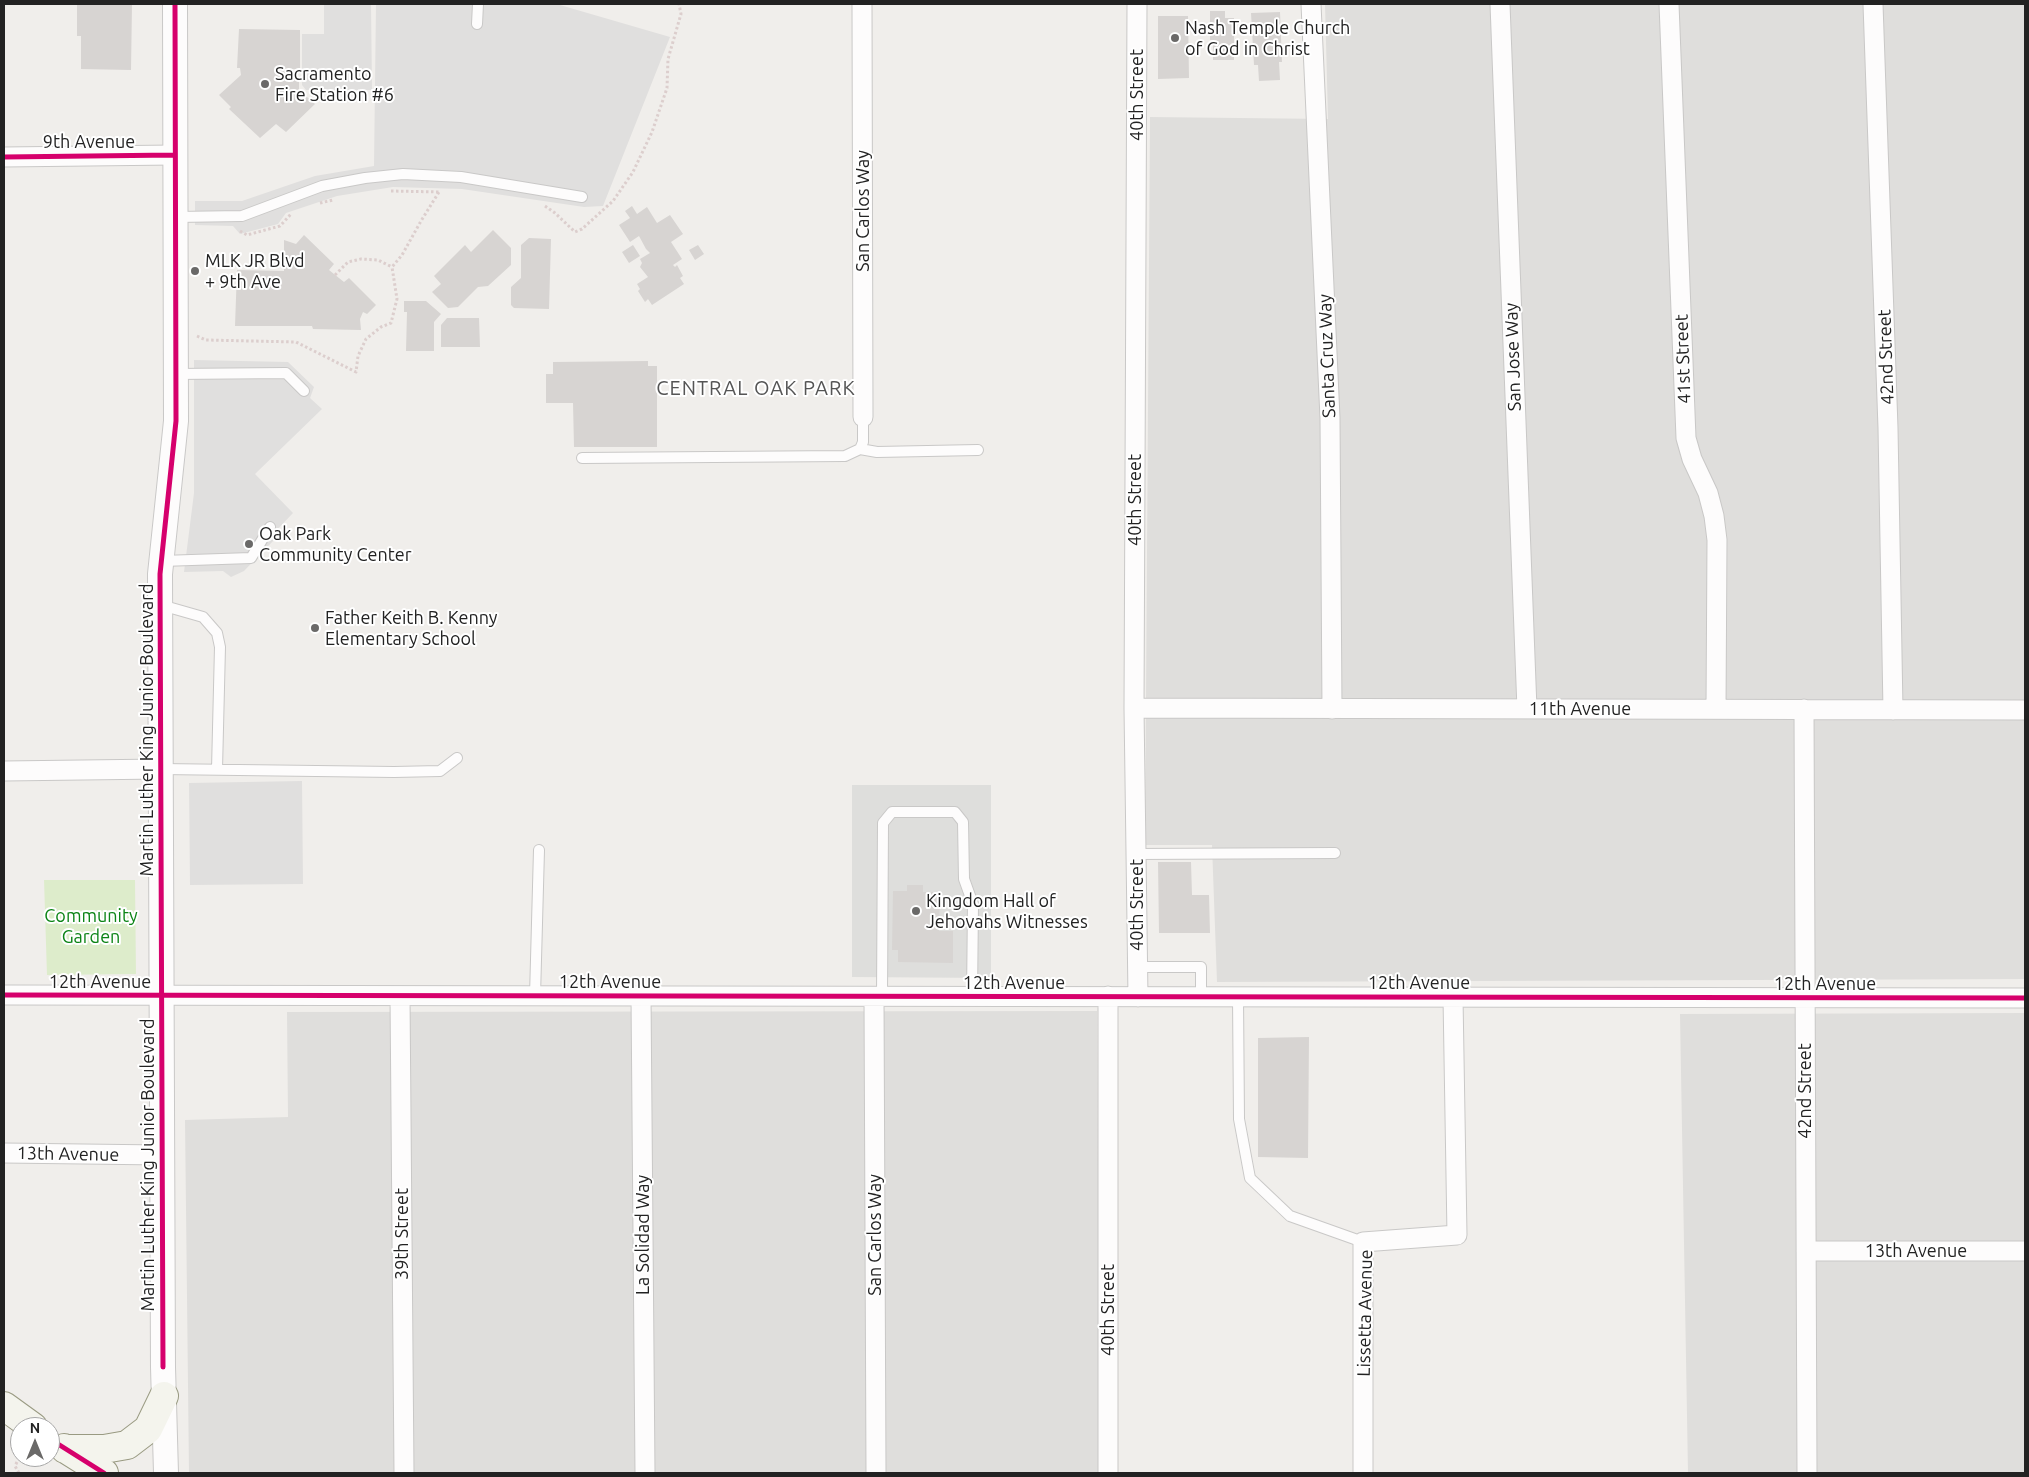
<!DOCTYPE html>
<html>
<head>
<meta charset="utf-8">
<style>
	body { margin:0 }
	#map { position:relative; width:2029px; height:1477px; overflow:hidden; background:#f0eeeb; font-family:Ubuntu,sans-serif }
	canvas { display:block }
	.frame { position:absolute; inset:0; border:5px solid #222; pointer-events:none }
	.north { position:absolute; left:10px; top:1417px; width:50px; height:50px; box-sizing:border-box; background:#fff; border:1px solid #a7a7a7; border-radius:50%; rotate:0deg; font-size:14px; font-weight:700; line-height:20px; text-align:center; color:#222 }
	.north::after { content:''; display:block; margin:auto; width:18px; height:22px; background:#6a6968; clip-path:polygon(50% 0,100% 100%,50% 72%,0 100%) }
</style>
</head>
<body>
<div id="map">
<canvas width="2029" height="1477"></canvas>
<div class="frame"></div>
<div class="north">N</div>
</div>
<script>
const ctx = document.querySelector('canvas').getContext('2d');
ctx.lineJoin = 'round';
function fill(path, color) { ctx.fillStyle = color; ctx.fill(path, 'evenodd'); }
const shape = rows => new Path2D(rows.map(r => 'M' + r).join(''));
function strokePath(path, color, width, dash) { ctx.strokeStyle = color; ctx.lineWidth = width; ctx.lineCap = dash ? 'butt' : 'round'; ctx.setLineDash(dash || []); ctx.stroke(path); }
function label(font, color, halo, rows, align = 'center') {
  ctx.font = font + ' Ubuntu,sans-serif'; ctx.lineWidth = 4; ctx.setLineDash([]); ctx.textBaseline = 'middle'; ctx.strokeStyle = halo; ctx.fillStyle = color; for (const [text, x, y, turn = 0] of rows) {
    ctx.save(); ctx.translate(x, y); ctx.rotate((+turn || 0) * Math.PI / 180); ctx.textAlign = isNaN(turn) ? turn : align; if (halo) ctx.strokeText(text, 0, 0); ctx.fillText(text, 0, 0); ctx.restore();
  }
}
fill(shape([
	[1325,4,2025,4,2025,979,1217,982,1212,845,1145,845,1150,117,1328,119],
	[1097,1011,1100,1473,189,1473,185,1120,288,1117,287,1012],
	[2025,1013,2025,1473,1688,1473,1680,1014]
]), '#dfdedc');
fill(shape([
	[852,785,991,785,991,978,852,977]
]), '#dededc');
fill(shape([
	[44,880,135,880,136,974,47,975]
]), '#ddeccb');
fill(shape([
	[324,4,371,4,372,90,306,90,302,85,302,34,324,34],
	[376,4,560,5,670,37,603,206,584,207,462,189,393,187,337,196,286,213,278,224,240,234,233,226,195,225,195,201,242,201,315,176,374,166],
	[194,360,288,362,314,387,310,398,322,409,255,474,293,513,273,534,274,540,244,571,231,577,223,571,184,572,194,493],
	[302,781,303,884,190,885,189,783]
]), '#e0dfde');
fill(shape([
	[77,4,132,4,131,70,81,69,81,36,77,36],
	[1210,11,1225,11,1225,18,1234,18,1234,60,1213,60,1213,40,1210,40],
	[1280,12,1282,62,1279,62,1280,80,1259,81,1258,65,1254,65,1251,13],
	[1158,16,1188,16,1189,78,1158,79],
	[239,29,300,30,300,69,290,69,299,78,299,90,315,104,286,132,276,124,260,138,229,109,231,107,219,95,241,75,240,68,237,68],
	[632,206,637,214,647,207,657,223,670,215,683,234,671,242,682,259,673,265,675,267,677,265,683,276,680,278,684,284,652,305,648,299,645,302,638,291,640,289,637,284,648,277,640,267,642,263,640,259,650,253,646,249,639,236,630,242,619,225,630,218,625,211],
	[493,230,511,248,511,265,488,286,478,287,458,307,448,308,432,292,441,284,434,276,465,245,471,252],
	[304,235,334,264,329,270,344,282,349,278,376,305,367,314,363,312,360,319,361,330,313,329,312,326,235,326,237,270,284,271,284,240,296,244],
	[529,238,551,239,549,309,514,308,511,305,511,287,521,278,521,245],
	[633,245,640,256,629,263,622,252],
	[698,245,704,254,695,260,689,250],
	[404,301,426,301,441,314,434,322,434,351,406,351,407,312,404,312],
	[447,318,479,318,480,347,441,347,441,325],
	[648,361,648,366,657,366,657,447,574,447,573,403,546,403,546,374,553,374,553,362],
	[1158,862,1191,862,1192,895,1209,895,1210,933,1159,933],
	[907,885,923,885,923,892,940,892,939,931,953,931,953,963,898,962,898,950,892,950,893,891,907,891],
	[1309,1037,1308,1158,1258,1157,1258,1038]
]), '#d7d4d2');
const service = shape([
	[477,24,478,4],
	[176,217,242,216,322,186,365,178,403,174,461,177,582,197],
	[175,374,286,373,304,391],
	[860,449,877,452,978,450],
	[582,458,845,456,860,449,863,442,863,417],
	[162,561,251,558,270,527],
	[161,605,203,617,217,633,220,647,217,769],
	[161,769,394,772,440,771,457,758],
	[1136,854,1335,853],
	[1137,967,1201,967,1201,997],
	[535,996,539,850],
	[882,997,883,823,892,812,955,812,963,822,964,879,973,904,972,997],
	[1238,997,1239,1119,1250,1178,1290,1216,1363,1242]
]);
const minor = shape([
	[862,4,863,417],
	[1137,4,1134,708,1138,997],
	[1311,4,1330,418,1332,709],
	[1500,4,1527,709],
	[1669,4,1686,438,1692,459,1708,493,1714,516,1717,540,1716,709],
	[1873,4,1888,428,1893,710],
	[4,157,174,155],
	[1134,708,2025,710],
	[1804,709,1807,1473],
	[4,771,161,769],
	[4,995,2025,998],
	[400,996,404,1473],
	[641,996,645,1473],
	[874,997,876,1473],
	[4,1153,162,1155],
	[1806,1251,2025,1251],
	[1108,1473,1108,996],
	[1363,1473,1363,1242,1457,1235,1453,997]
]);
const tertiary = shape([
	[166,1473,163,1367,160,574,176,421,175,4]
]);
const secondary = shape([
	[4,1406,33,1427],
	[64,1448,104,1473],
	[65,1449,104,1449,127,1445,148,1429,164,1396]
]);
strokePath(service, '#c9c8c7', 12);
strokePath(minor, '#c9c8c7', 21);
strokePath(tertiary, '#c9c8c7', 26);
strokePath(secondary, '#999a82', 30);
strokePath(shape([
	[391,191,440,192],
	[320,203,333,200],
	[545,206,555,213,575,232,582,229,613,201,633,172,652,132,667,88,668,59,681,14,679,4],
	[240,231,247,235,280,226,291,214],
	[335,275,348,262,361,259,378,260,392,267],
	[197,336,206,340,296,342,356,372,358,356,366,339,381,327,391,323,397,299,392,267,402,255,421,221,439,192],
	[19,1473,15,1466,20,1456]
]), '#dccecd', 3, [2.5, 2.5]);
strokePath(service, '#fdfcfc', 10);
strokePath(minor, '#fdfcfc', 19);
strokePath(tertiary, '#fdfcfc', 24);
strokePath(secondary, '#f4f4ed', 28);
strokePath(shape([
	[4,157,174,155],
	[4,995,2025,998],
	[163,1367,160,574,176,421,175,4],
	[50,1439,104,1473]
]), '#d6006c', 5);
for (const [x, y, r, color] of [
	[1175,38,5,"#6a6968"],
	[265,84,5,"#6a6968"],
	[195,271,5,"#6a6968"],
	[249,544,5,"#6a6968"],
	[315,628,5,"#6a6968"],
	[916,911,5,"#6a6968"]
]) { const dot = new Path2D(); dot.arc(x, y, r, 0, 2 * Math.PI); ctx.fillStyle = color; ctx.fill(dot); strokePath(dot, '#fff', 2); }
label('18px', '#222', '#fff', [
	["Nash Temple Church",1185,28],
	["of God in Christ",1185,49],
	["Sacramento",275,74],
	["Fire Station #6",275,95],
	["MLK JR Blvd",205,261],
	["+ 9th Ave",205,282],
	["Oak Park",259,534],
	["Community Center",259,555],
	["Father Keith B. Kenny",325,618],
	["Elementary School",325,639],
	["Kingdom Hall of",926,901],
	["Jehovahs Witnesses",926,922]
], 'left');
label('18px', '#222', '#fff', [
	["40th Street",1137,95,-90],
	["9th Avenue",89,142],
	["San Carlos Way",863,211,-90],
	["Santa Cruz Way",1327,356,-92],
	["San Jose Way",1513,357,-92],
	["42nd Street",1886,357,-92],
	["41st Street",1683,359,-92],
	["40th Street",1135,500,-90],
	["11th Avenue",1580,709],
	["Martin Luther King Junior Boulevard",147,730,-90],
	["40th Street",1137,905,-90],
	["12th Avenue",100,982],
	["12th Avenue",610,982],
	["12th Avenue",1014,983],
	["12th Avenue",1419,983],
	["12th Avenue",1825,984],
	["42nd Street",1805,1091,-90],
	["13th Avenue",68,1154,1],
	["Martin Luther King Junior Boulevard",148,1165,-90],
	["39th Street",402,1234,-90],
	["La Solidad Way",643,1235,-90],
	["San Carlos Way",875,1235,-90],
	["13th Avenue",1916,1251],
	["40th Street",1108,1310,-90],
	["Lissetta Avenue",1365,1313,-89]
]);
label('18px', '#0c8416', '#fff', [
	["Community",91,916],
	["Garden",91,937]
]);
ctx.letterSpacing = '1px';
label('20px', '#555', '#fff', [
	["CENTRAL OAK PARK",756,388]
]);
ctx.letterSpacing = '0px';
</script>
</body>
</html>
